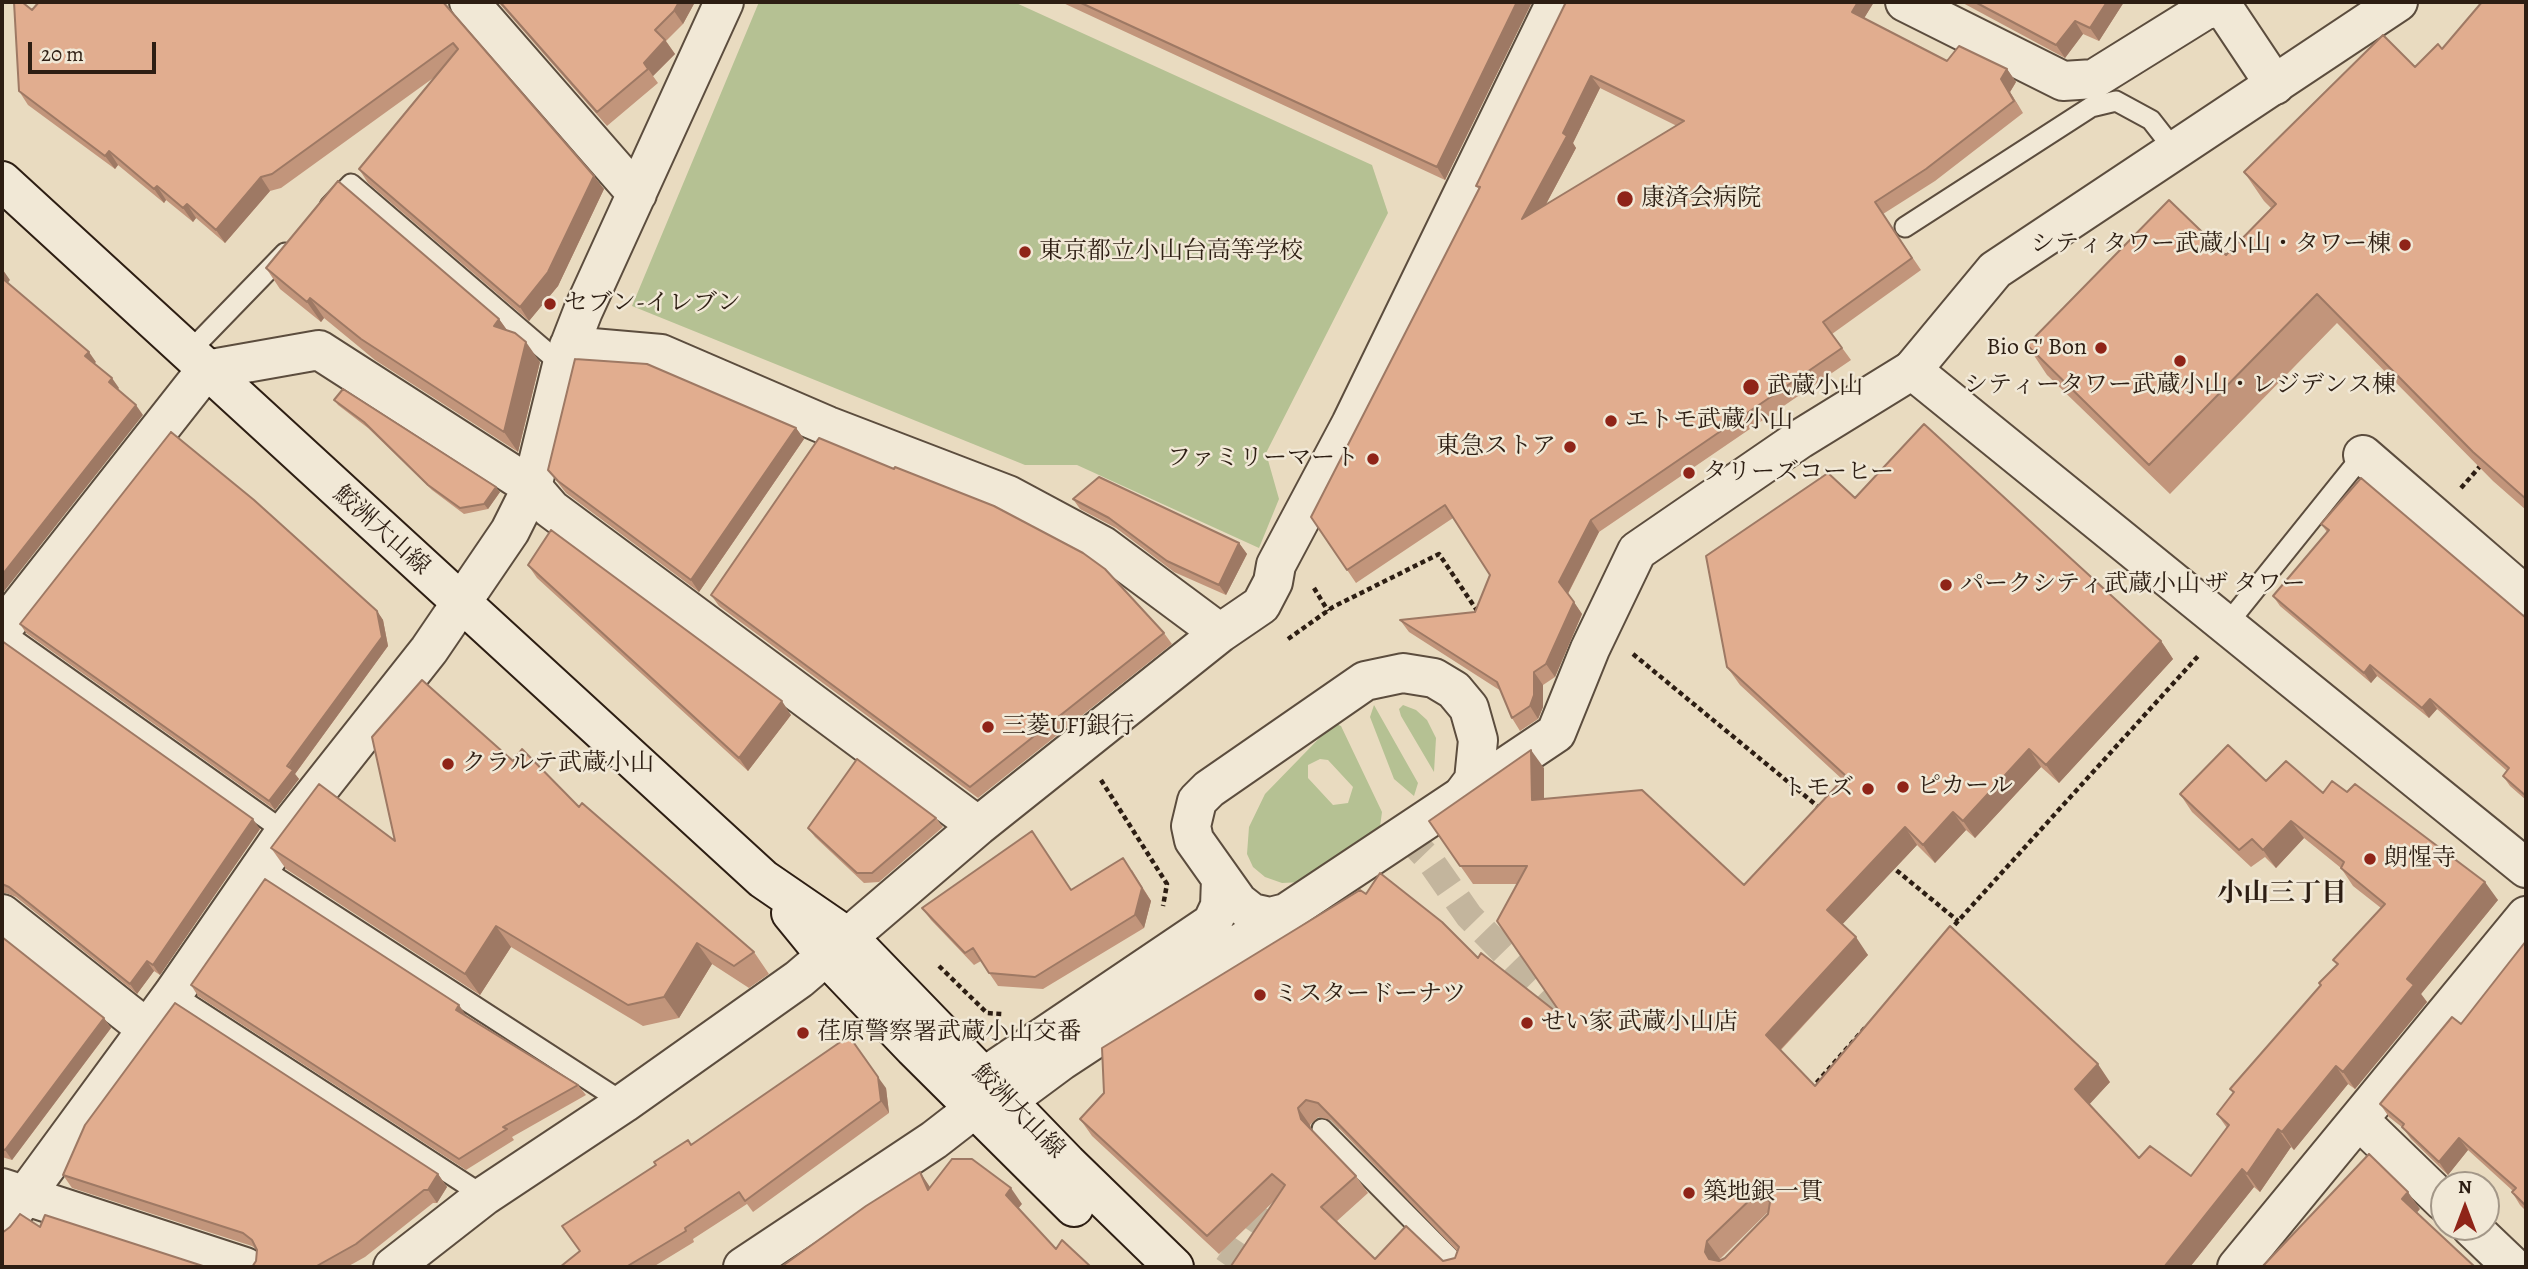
<!DOCTYPE html>
<html>
<head>
<meta charset="utf-8">
<style>
	body { margin:0 }
	#map { position:relative; width:2528px; height:1269px; overflow:hidden; background:#e9dbc0; font-family:Alegreya,serif }
	canvas { display:block }
	.frame { position:absolute; inset:0; border:4px solid #2d1e13; pointer-events:none }
	.north { position:absolute; left:2430px; top:1171px; width:70px; height:70px; box-sizing:border-box; background:#f1e8d6; border:2px solid #a39788; border-radius:50%; rotate:0deg; font-size:19px; font-weight:700; line-height:28px; text-align:center; color:#2d1e13 }
	.north::after { content:''; display:block; margin:auto; width:24px; height:32px; background:#8f2418; clip-path:polygon(50% 0,100% 100%,50% 72%,0 100%) }
	.scale { position:absolute; left:28px; top:42px; width:128px; height:32px; box-sizing:border-box; border:4px solid #2d1e13; border-top:0; padding-left:9px; font-size:21px; line-height:24px; white-space:nowrap; color:#2d1e13; -webkit-text-stroke:5px #f1e8d6; paint-order:stroke }
</style>
</head>
<body>
<div id="map">
<canvas width="2528" height="1269"></canvas>
<div class="frame"></div>
<div class="north">N</div>
<div class="scale">20 m</div>
</div>
<script>
const ctx = document.querySelector('canvas').getContext('2d');
ctx.lineJoin = 'round';
function fill(path, color) { ctx.fillStyle = color; ctx.fill(path, 'evenodd'); }
const shape = rows => new Path2D(rows.map(r => 'M' + r).join(''));
function strokePath(path, color, width, dash) { ctx.strokeStyle = color; ctx.lineWidth = width; ctx.lineCap = dash ? 'butt' : 'round'; ctx.setLineDash(dash || []); ctx.stroke(path); }
function label(font, color, halo, rows, align = 'center') {
  ctx.font = font + ' Alegreya,"Noto Serif JP",serif'; ctx.lineWidth = 5; ctx.setLineDash([]); ctx.textBaseline = 'middle'; ctx.strokeStyle = halo; ctx.fillStyle = color; for (const [text, x, y, turn = 0] of rows) {
    ctx.save(); ctx.translate(x, y); ctx.rotate((+turn || 0) * Math.PI / 180); ctx.textAlign = isNaN(turn) ? turn : align; if (halo) ctx.strokeText(text, 0, 0); ctx.fillText(text, 0, 0); ctx.restore();
  }
}
fill(shape([
	[759,2,1014,2,1372,165,1388,213,1266,453,1279,499,1259,548,1077,465,1025,465,632,306],
	[1374,705,1418,783,1414,796,1394,779,1370,717],
	[1403,705,1416,710,1427,720,1436,738,1434,772,1401,716,1399,709],
	[1334,723,1341,726,1382,812,1380,827,1303,882,1282,883,1265,877,1253,867,1247,854,1249,827,1265,794],
	[1320,759,1328,760,1353,787,1348,803,1333,805,1308,778,1308,765]
]), '#b5c193');
strokePath(shape([
	[1405,834,1429,859,1469,916,1579,1028],
	[1228,1267,1350,1089]
]), '#c3b59d', 28, [28, 14]);
const service = shape([
	[330,206,351,184,562,365],
	[1905,227,2091,107,2116,101,2151,120,2176,152],
	[188,353,285,253],
	[2228,623,2363,455],
	[2,631,285,832],
	[260,867,624,1103],
	[173,994,484,1196],
	[1322,1129,1459,1267]
]);
const minor = shape([
	[469,2,637,194],
	[1905,2,2063,81,2094,79,2205,10,2216,8,2225,10,2275,85],
	[569,346,661,354,828,426,1008,495,1103,546,1220,633],
	[2363,455,2526,596],
	[2,629,206,370,319,350,532,487,551,509,978,826],
	[1462,796,1556,733,1590,649,1637,551,1800,439,1912,370],
	[2,914,147,1029],
	[2359,1120,2444,1202],
	[2,1188,245,1267],
	[2,1227,173,994,285,832,429,650,510,531,532,487,562,365,583,311,724,2],
	[2471,1227,2513,1267],
	[393,1267,484,1196,624,1103,799,979,978,826,1220,633,1261,605,1273,582,1276,565,1351,424,1556,2],
	[2237,1267,2526,916]
]);
const tertiary = shape([
	[2398,2,1995,270,1912,370,2526,868],
	[974,1109,984,1077,1212,923,1220,906,1221,879],
	[743,1267,934,1140,974,1109,1007,1101,1061,1061,1286,913,1462,796,1474,780,1478,740,1469,708,1454,690,1434,678,1403,673,1365,681,1209,789,1197,801,1191,826,1194,840,1238,902,1252,913,1270,917,1286,913]
]);
const secondary = shape([
	[2,181,763,879,849,938,1067,1163,1174,1267],
	[791,913,827,957,914,1048,1074,1207]
]);
strokePath(service, '#5c4d3e', 23);
strokePath(minor, '#5c4d3e', 42);
strokePath(tertiary, '#5c4d3e', 42);
strokePath(secondary, '#2d1e13', 42);
strokePath(shape([
	[2461,488,2483,463],
	[1314,588,1328,611],
	[1288,639,1333,607,1439,554,1478,612],
	[1633,654,1821,809],
	[1101,780,1167,884,1163,906],
	[1890,865,1958,921],
	[1949,931,2199,655],
	[939,966,987,1013,1002,1014],
	[1811,1089,1865,1028]
]), '#2d1e13', 4.5, [5, 3.5]);
strokePath(service, '#f1e8d6', 19);
strokePath(minor, '#f1e8d6', 38);
strokePath(tertiary, '#f1e8d6', 38);
strokePath(secondary, '#f1e8d6', 38);
fill(shape([
	[498,2,695,2,683,24,666,41,675,54,653,76,658,83,607,126],
	[1061,2,1532,2,1445,180],
	[1566,2,1874,2,1864,18,1947,61,2007,69,2016,82,2010,92,2023,113,1935,181,1883,214,1921,270,1832,334,1851,360,1599,532,1568,594,1582,614,1555,677,1543,685,1543,707,1538,719,1520,731,1512,718,1501,691,1409,632,1400,620,1475,612,1490,575,1453,518,1356,583,1311,517,1479,189,1476,186],
	[1600,88,1677,126,1545,206,1576,148,1573,143],
	[1961,2,2124,2,2099,41,2083,34,2065,58],
	[2526,2,2526,510,2493,481,2337,323,2170,494,2047,375,2027,345,2226,255,2271,208,2264,201,2244,172,2415,67,2442,49],
	[447,6,450,11,594,176,604,189,558,286,529,321,368,183,359,169,436,76,281,188,270,191,225,243,196,218,193,222,166,200,164,203,118,165,115,169,28,105,19,91,32,10],
	[266,268,499,319,507,330,540,362,518,452,375,360,324,318,321,322,280,289],
	[334,400,500,492,488,509,464,514,432,490,368,428,338,405],
	[796,428,804,439,699,592,566,493,548,470],
	[1855,498,2161,641,2173,659,2059,783,2041,767,1975,838,1966,830,1935,863,1917,845,1842,924,1868,955,1781,1050,1815,1086,2110,1082,2089,1104,2139,1158,2191,1176,2227,1128,2217,1114,2233,1093,2230,1089,2321,986,2319,983,2337,965,2333,960,2381,908,2353,886,2341,868,2304,838,2276,868,2265,857,2251,867,2192,812,2180,794,2266,781,2323,793,2498,900,2421,994,2427,1002,2355,1089,2348,1084,2294,1150,2291,1147,2260,1192,2254,1187,2190,1267,1232,1267,1274,1201,1219,1254,1092,1136,1080,1119,1478,958,1564,1018,1517,884,1473,884,1429,821,1544,768,1544,799,1744,885,1843,780,1740,685,1727,667],
	[1318,1117,1331,1120,1457,1251,1455,1258,1443,1261,1375,1259,1337,1221,1368,1193,1356,1176,1312,1131,1310,1125],
	[1768,1212,1768,1214,1725,1258,1719,1261,1720,1259],
	[1073,499,1239,543,1247,554,1226,595,1174,572,1116,528,1080,509],
	[2321,524,2526,618,2526,800,2510,786,2503,776,2507,771,2437,709,2429,718,2377,676,2371,683,2280,606,2273,596,2327,532],
	[528,565,791,715,748,771,537,578],
	[711,595,1164,633,1172,644,978,798,719,606],
	[377,611,383,620,388,646,295,774,299,779,275,810,26,633,20,624],
	[2,641,260,829,160,975,154,971,137,994,16,897,6,893,2,893],
	[513,761,579,807,754,952,769,974,749,988,712,964,679,1018,643,1026,511,947,480,995,286,869,271,848,395,841],
	[936,818,943,827,879,882,864,883,815,837,808,828],
	[1132,870,1151,901,1144,928,1043,989,998,986,981,961,974,965,931,920,922,908,1071,890],
	[2,937,104,1018,111,1028,12,1160,2,1157],
	[2526,941,2526,1211,2520,1205,2512,1192,2513,1191,2468,1150,2448,1175,2411,1139,2403,1128,2389,1117,2380,1104,2461,1024],
	[191,985,466,1015,578,1085,586,1095,512,1137,514,1140,466,1170,198,996],
	[886,1088,889,1113,753,1212,747,1204,693,1239,694,1242,653,1267,560,1267,580,1251,691,1145],
	[438,1174,447,1187,437,1203,433,1203,365,1257,347,1267,252,1267,256,1261,257,1250,252,1246,72,1188,63,1175]
]), '#c2957b');
fill(shape([
	[679,2,695,2,683,24,674,11],
	[1517,2,1532,2,1445,180,1437,167],
	[1858,2,1874,2,1860,25,1852,12],
	[2107,2,2124,2,2099,41,2090,28],
	[2075,21,2083,34,2065,58,2056,45],
	[665,40,675,54,653,76,644,63],
	[2007,69,2016,82,2010,92,2023,113,2001,79],
	[1591,76,1600,88,1573,143,1576,148,1531,232,1522,219,1563,133],
	[109,151,118,165,115,169,105,156],
	[594,176,604,189,558,286,529,321,520,307],
	[261,177,270,191,225,243,216,230],
	[157,186,166,200,164,203,154,189],
	[187,204,196,218,193,222,183,208],
	[3,270,10,280,6,285,2,279,2,272],
	[310,298,324,318,321,322,307,302],
	[499,319,514,340,494,326],
	[526,342,540,362,518,452,504,432],
	[89,352,96,362,92,366,85,356],
	[112,378,119,388,116,392,109,382],
	[136,405,143,415,2,594,2,575],
	[796,428,804,439,699,592,691,580],
	[496,487,500,492,488,509,484,504],
	[1591,520,1599,532,1567,595,1559,582],
	[1239,543,1247,554,1226,595,1219,585],
	[1574,602,1582,614,1555,677,1546,664],
	[377,611,383,620,388,646,295,774,299,779,275,810,269,801],
	[2161,641,2173,659,2059,783,2046,765],
	[2370,665,2377,676,2371,683,2364,673],
	[1534,672,1543,685,1543,707,1538,719,1530,706],
	[2430,699,2437,709,2429,718,2422,708],
	[782,701,791,715,748,771,739,758],
	[2029,749,2041,767,1975,838,1963,821],
	[1531,750,1544,768,1544,818,1532,800],
	[1953,812,1966,830,1935,863,1923,845],
	[253,819,260,829,160,975,153,965],
	[2291,821,2304,838,2276,868,2263,850],
	[1905,827,1917,845,1839,928,1827,910],
	[1123,858,1151,901,1144,928,1135,915],
	[2485,882,2498,900,2421,994,2427,1002,2355,1089,2343,1072,2407,979],
	[496,926,511,947,480,995,465,974],
	[1856,937,1868,955,1778,1052,1766,1035],
	[697,943,712,964,679,1018,664,997],
	[147,961,154,971,137,994,130,984],
	[459,1005,466,1015,463,1020,456,1010],
	[104,1018,111,1028,12,1160,5,1150],
	[2098,1064,2110,1082,2087,1107,2075,1089],
	[2336,1066,2348,1084,2294,1150,2282,1132],
	[878,1077,886,1088,889,1113,881,1101],
	[1298,1108,1310,1125,1313,1137,1301,1119],
	[2278,1129,2291,1147,2260,1192,2247,1174],
	[2459,1138,2468,1150,2448,1175,2439,1162],
	[2242,1169,2254,1187,2190,1267,2164,1267],
	[920,1172,930,1187,928,1190],
	[438,1174,447,1187,437,1203,428,1190],
	[1011,1188,1022,1204,1017,1210,1006,1195],
	[2408,1192,2420,1209,2414,1216,2402,1199],
	[1707,1241,1720,1259,1718,1267,1715,1267,1705,1252]
]), '#9e7964');
const building = shape([
	[14,2,22,2,32,10,39,2,443,2,594,176,548,272,520,307,359,169,458,49,453,43,272,174,261,177,216,230,187,204,183,208,157,186,154,189,109,151,105,156,19,91,14,2],
	[500,2,679,2,674,11,655,30,665,40,644,63,648,69,597,112,500,2],
	[1079,2,1517,2,1437,167,1079,2],
	[1566,2,1858,2,1852,12,1947,61,1959,46,2007,69,2001,79,2014,101,1926,169,1875,202,1912,258,1823,322,1842,348,1591,520,1559,582,1574,602,1546,664,1534,672,1534,695,1530,706,1512,718,1497,682,1400,620,1475,612,1490,575,1445,505,1347,570,1311,517,1480,187,1476,186,1566,2],
	[1591,76,1684,121,1522,219,1567,136,1563,133,1591,76],
	[1975,2,2107,2,2090,28,2075,21,2056,45,1975,2],
	[2482,2,2526,2,2526,130,2525,131,2526,133,2526,499,2473,452,2317,294,2149,465,2027,345,2169,200,2226,255,2276,204,2244,172,2383,35,2415,67,2438,44,2442,49,2482,2],
	[338,181,499,319,494,326,515,333,526,342,504,432,361,339,310,298,307,302,266,268,338,181],
	[2,278,89,352,85,356,112,378,109,382,136,405,2,575,2,278],
	[575,359,647,364,796,428,691,580,558,481,548,470,575,359],
	[343,389,496,487,484,504,460,508,428,485,364,422,334,400,343,389],
	[1924,424,2161,641,2046,765,2029,749,1963,821,1953,812,1923,845,1905,827,1827,910,1856,937,1766,1035,1815,1086,1950,926,2098,1064,2075,1089,2139,1158,2150,1146,2191,1176,2229,1125,2217,1114,2234,1092,2230,1089,2321,985,2319,983,2338,964,2333,960,2385,904,2341,868,2344,862,2291,821,2263,850,2252,839,2239,850,2180,794,2228,745,2266,781,2286,761,2323,793,2332,781,2347,792,2355,784,2485,882,2407,979,2414,985,2343,1072,2336,1066,2282,1132,2278,1129,2247,1174,2242,1169,2164,1267,1232,1267,1231,1266,1285,1185,1272,1174,1207,1236,1080,1119,1104,1093,1102,1048,1360,890,1366,894,1380,873,1442,922,1478,958,1481,953,1564,1018,1497,921,1527,866,1460,866,1429,821,1531,750,1532,800,1642,790,1744,885,1846,776,1727,667,1706,556,1828,473,1855,498,1924,424],
	[1306,1100,1318,1103,1459,1247,1455,1258,1443,1261,1406,1226,1375,1259,1321,1207,1356,1176,1301,1119,1298,1108,1306,1100],
	[1756,1194,1762,1195,1770,1202,1768,1214,1725,1258,1719,1261,1709,1259,1705,1252,1707,1241,1756,1194],
	[171,432,254,500,377,611,382,637,287,766,293,770,269,801,20,624,171,432],
	[819,438,894,469,895,467,994,506,1083,553,1105,569,1164,633,970,787,711,595,819,438],
	[1099,477,1239,543,1219,585,1167,561,1109,518,1073,499,1099,477],
	[2361,478,2526,618,2526,796,2503,776,2509,768,2430,699,2422,708,2370,665,2364,673,2273,596,2329,530,2321,524,2361,478],
	[551,530,782,701,739,758,528,565,551,530],
	[2,641,253,819,153,965,147,961,130,984,9,887,2,884,2,641],
	[422,680,513,761,522,749,579,807,582,803,754,952,734,966,697,943,664,997,628,1005,496,926,465,974,271,848,319,784,395,841,372,737,422,680],
	[857,759,936,818,872,873,857,873,808,828,857,759],
	[1032,831,1071,890,1123,858,1142,888,1135,915,1035,977,989,973,973,948,965,953,922,908,1032,831],
	[265,879,459,1005,456,1010,578,1085,503,1127,507,1129,459,1159,191,985,265,879],
	[2,937,104,1018,5,1150,2,1149,2,937],
	[2526,941,2526,1206,2512,1192,2516,1188,2459,1138,2439,1162,2402,1127,2404,1124,2380,1104,2452,1017,2461,1024,2526,941],
	[175,1003,438,1174,428,1190,424,1190,356,1244,315,1267,252,1267,256,1261,257,1250,252,1240,243,1233,63,1175,85,1125,175,1003],
	[849,1036,878,1077,881,1101,745,1201,739,1192,685,1228,686,1231,626,1267,560,1267,580,1251,562,1226,656,1165,654,1162,688,1140,691,1145,849,1036],
	[2369,1154,2408,1192,2402,1199,2475,1267,2262,1267,2369,1154],
	[952,1159,972,1159,1011,1188,1006,1195,1056,1249,1062,1240,1091,1267,781,1267,866,1206,920,1172,928,1190,952,1159],
	[20,1214,40,1227,45,1215,206,1267,2,1267,2,1233,10,1227,20,1214]
]);
fill(building, '#e1ad8f');
strokePath(building, '#9e7964', 2);
for (const [x, y, r, color] of [
	[1625,199,9,"#8f2418"],
	[2405,245,7,"#8f2418"],
	[1025,252,7,"#8f2418"],
	[550,304,7,"#8f2418"],
	[2101,348,7,"#8f2418"],
	[2180,361,7,"#8f2418"],
	[1751,387,9,"#8f2418"],
	[1611,421,7,"#8f2418"],
	[1570,447,7,"#8f2418"],
	[1373,459,7,"#8f2418"],
	[1689,473,7,"#8f2418"],
	[1946,585,7,"#8f2418"],
	[988,727,7,"#8f2418"],
	[448,764,7,"#8f2418"],
	[1903,787,7,"#8f2418"],
	[1868,789,7,"#8f2418"],
	[2370,859,7,"#8f2418"],
	[1260,995,7,"#8f2418"],
	[1527,1023,7,"#8f2418"],
	[803,1033,7,"#8f2418"],
	[1689,1193,7,"#8f2418"]
]) { const dot = new Path2D(); dot.arc(x, y, r, 0, 2 * Math.PI); ctx.fillStyle = color; ctx.fill(dot); strokePath(dot, '#f1e8d6', 2.5); }
label('24px', '#2d1e13', '#f1e8d6', [
	["康済会病院",1641,199],
	["シティタワー武蔵小山・タワー棟",2391,245,"right"],
	["東京都立小山台高等学校",1039,252],
	["セブン-イレブン",564,304],
	["Bio C' Bon",2087,348,"right"],
	["シティータワー武蔵小山・レジデンス棟",2180,386,"center"],
	["武蔵小山",1767,387],
	["エトモ武蔵小山",1625,421],
	["東急ストア",1556,447,"right"],
	["ファミリーマート",1359,459,"right"],
	["タリーズコーヒー",1703,473],
	["パークシティ武蔵小山 ザ タワー",1960,585],
	["三菱UFJ銀行",1002,727],
	["クラルテ武蔵小山",462,764],
	["ピカール",1917,787],
	["トモズ",1854,789,"right"],
	["朗惺寺",2384,859],
	["ミスタードーナツ",1274,995],
	["せい家 武蔵小山店",1541,1023],
	["荏原警察署武蔵小山交番",817,1033],
	["築地銀一貫",1703,1193]
], 'left');
label('24px', '#2d1e13', '#f1e8d6', [
	["鮫洲大山線",381,531,42],
	["鮫洲大山線",1018,1112,46]
]);
label('bold 26px', '#2d1e13', '#f1e8d6', [
	["小山三丁目",2282,895]
]);
</script>
</body>
</html>
